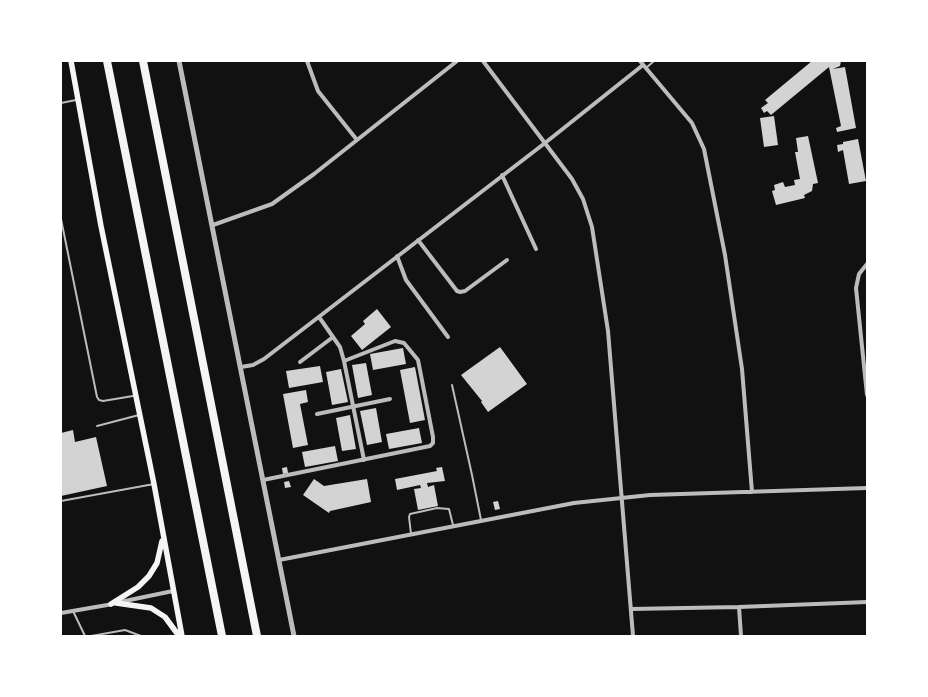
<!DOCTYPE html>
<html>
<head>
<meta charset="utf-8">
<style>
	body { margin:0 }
	#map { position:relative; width:928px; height:697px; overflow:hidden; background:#111; font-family:Barlow,sans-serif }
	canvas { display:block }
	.frame { position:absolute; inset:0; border:62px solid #fff; pointer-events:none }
</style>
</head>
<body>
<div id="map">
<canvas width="928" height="697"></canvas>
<div class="frame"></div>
</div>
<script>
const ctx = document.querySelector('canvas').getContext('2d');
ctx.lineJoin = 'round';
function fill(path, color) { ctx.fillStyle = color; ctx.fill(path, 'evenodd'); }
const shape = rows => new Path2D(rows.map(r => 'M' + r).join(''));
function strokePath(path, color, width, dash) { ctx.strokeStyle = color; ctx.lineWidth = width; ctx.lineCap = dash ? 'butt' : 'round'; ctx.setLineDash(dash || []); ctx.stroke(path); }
fill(shape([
	[812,61,841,61,840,66,833,69,845,67,856,128,837,132,836,128,841,126,829,67,771,115,767,111,764,113,761,108,768,103,765,100],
	[774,116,778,145,764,147,760,118],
	[808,136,818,183,813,184,812,191,804,195,805,198,776,205,772,191,775,190,774,185,783,182,785,187,795,185,794,180,800,179,795,152,798,152,796,138],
	[858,139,866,181,849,184,843,150,838,152,837,145,843,144,843,142],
	[377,309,391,327,362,350,351,336,365,324,363,321],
	[500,347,527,384,488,412,481,402,482,401,461,375],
	[403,348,406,364,373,370,370,354],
	[366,363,372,395,358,398,352,365],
	[320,366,323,382,289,388,286,371],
	[415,367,425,420,410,423,400,370],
	[341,369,348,402,332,405,326,372],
	[306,390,308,402,300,404,308,445,293,448,283,394],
	[376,408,382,442,367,445,360,411],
	[350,415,356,449,342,451,336,418],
	[419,428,422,443,389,449,386,434],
	[73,430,75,442,96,437,107,486,61,496,61,433],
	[335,446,338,461,305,467,302,452],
	[287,467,288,473,283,474,282,468],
	[442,467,445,481,427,483,428,487,434,485,438,506,418,510,414,489,421,488,420,485,397,490,395,479,437,471,436,468],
	[314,479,324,486,367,479,371,502,330,511,329,513,303,495],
	[289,481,291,487,285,488,284,482],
	[498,501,500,509,495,510,493,502]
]), '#d3d3d3');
strokePath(shape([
	[646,68,654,61],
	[61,103,76,100],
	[61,219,97,397,99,400,103,401,133,396],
	[452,385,472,475,481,520],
	[97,426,139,415],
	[61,501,154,484],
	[411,534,409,517,410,514,437,508,449,509,453,525],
	[73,611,85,636],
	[91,636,125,630,141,636]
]), '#bcbcbc', 2);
strokePath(shape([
	[307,61,318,91,357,140],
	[483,61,572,179,583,199,592,227,608,331,633,636],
	[640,61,692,123,704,149,725,255,742,369,752,492],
	[502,175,536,249],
	[213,225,272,204,314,174,457,61],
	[418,240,457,291,460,292,465,291,507,260],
	[397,256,406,280,448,337],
	[867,264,859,274,856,288,867,395],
	[319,317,340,347,344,361,364,460],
	[300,362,333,337],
	[241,367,253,365,264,359,545,143,643,65],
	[317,414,390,399],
	[263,480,430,446,433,443,433,437,418,360,404,343,395,341,344,361],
	[279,560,574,503,650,495,867,488],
	[120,602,173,591],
	[739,607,741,636],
	[631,609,739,607,867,602],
	[61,613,113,604]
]), '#bcbcbc', 4);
strokePath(shape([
	[179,61,294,636]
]), '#bcbcbc', 5);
strokePath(shape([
	[71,61,101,226,154,484,182,636],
	[116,603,151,608,165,617,179,636],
	[111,604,138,587,149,576,157,563,162,541]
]), '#f5f5f5', 5.5);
strokePath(shape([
	[107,61,222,636],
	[143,61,257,636]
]), '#f5f5f5', 8);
</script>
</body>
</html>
